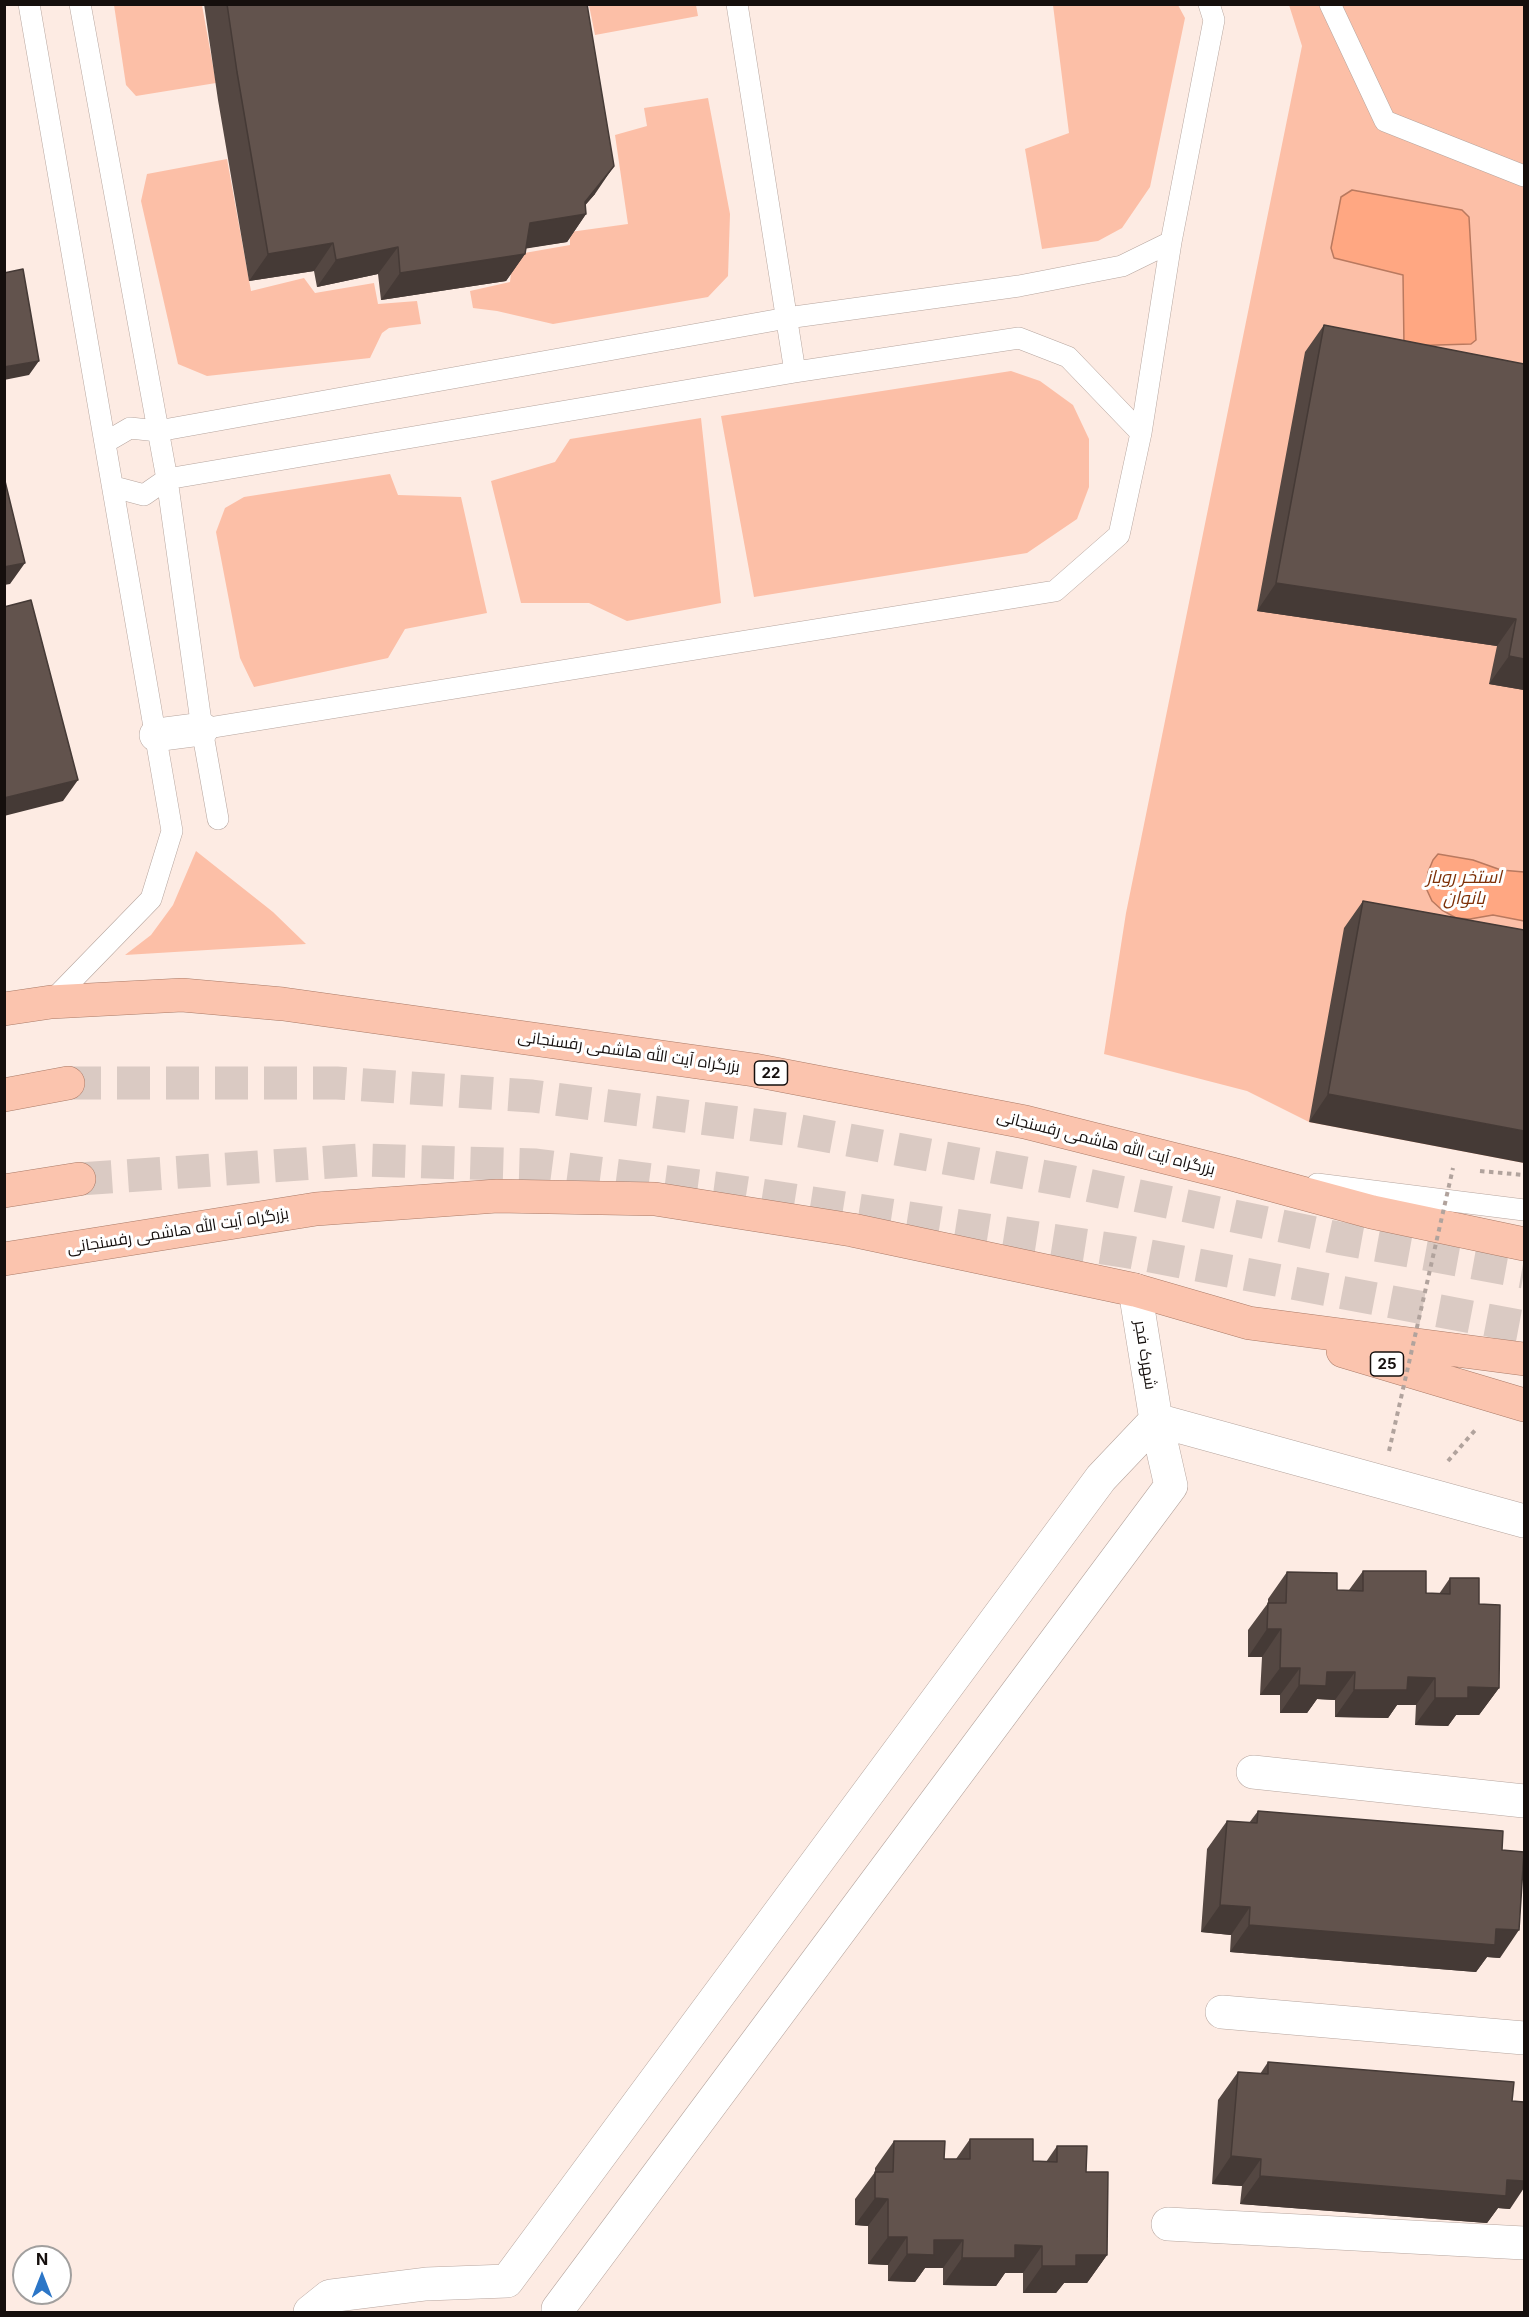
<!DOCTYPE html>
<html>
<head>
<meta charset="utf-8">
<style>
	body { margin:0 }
	#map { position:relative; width:1529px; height:2317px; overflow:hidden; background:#fdebe3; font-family:Inter,sans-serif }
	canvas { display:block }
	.frame { position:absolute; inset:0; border:6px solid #150f0d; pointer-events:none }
	.north { position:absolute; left:12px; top:2245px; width:60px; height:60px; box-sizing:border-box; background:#fff; border:2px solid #a19f9e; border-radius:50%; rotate:0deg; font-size:16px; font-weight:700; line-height:24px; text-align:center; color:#150f0d }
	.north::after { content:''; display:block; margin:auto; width:21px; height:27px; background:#2c76c7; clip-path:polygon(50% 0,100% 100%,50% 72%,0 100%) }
</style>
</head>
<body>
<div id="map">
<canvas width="1529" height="2317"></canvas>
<div class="frame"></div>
<div class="north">N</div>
</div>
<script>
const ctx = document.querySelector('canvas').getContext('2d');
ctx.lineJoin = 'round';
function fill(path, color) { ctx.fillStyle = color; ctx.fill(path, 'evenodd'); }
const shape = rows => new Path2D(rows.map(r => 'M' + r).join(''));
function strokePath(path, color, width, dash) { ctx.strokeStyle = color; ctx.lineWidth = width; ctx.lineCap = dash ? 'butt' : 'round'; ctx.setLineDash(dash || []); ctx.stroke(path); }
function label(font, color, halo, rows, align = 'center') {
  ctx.font = font + ' Inter,Cairo,sans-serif'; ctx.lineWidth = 6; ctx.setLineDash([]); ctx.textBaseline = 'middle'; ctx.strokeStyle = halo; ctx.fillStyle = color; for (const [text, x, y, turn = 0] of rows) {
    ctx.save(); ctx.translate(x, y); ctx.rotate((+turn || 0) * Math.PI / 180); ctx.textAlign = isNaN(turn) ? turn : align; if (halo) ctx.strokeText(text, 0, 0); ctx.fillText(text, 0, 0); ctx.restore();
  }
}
fill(shape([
	[114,5,202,5,216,83,136,96,126,85],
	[589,5,696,5,698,16,595,35],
	[1053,5,1178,5,1185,18,1150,187,1122,228,1098,241,1042,249,1025,149,1069,133],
	[1289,5,1524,5,1524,1163,1309,1122,1247,1091,1104,1054,1126,913,1302,46],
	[708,98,730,214,728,276,708,297,553,324,497,311,473,308,470,291,510,282,513,255,570,245,570,232,628,224,615,135,647,126,644,108],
	[227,159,251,291,304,278,315,293,374,283,378,304,417,301,421,324,389,328,382,333,370,358,207,376,178,364,141,201,147,174],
	[1011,371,1040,381,1073,405,1089,439,1089,487,1077,519,1027,553,754,597,721,416],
	[701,418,721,603,627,621,589,603,521,603,491,481,555,462,570,439],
	[390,474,398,495,461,497,487,613,405,629,388,658,254,687,240,658,216,532,225,508,244,497],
	[196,851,273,912,306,944,125,955,151,935,173,905]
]), '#fcbfa7');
const water = shape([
	[1352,190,1462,210,1469,217,1476,340,1471,344,1404,346,1403,275,1334,258,1331,248,1341,197,1352,190],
	[1438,854,1473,860,1501,870,1524,872,1524,921,1493,915,1470,919,1456,918,1442,910,1432,901,1426,888,1428,872,1433,860,1438,854]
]);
fill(water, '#ffa782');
strokePath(water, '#b9795f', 1.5);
strokePath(shape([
	[68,1083,337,1083,532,1096,800,1131,1063,1180,1343,1239,1524,1272],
	[79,1179,361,1160,536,1165,722,1189,1129,1252,1524,1327]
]), '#dacac3', 33, [33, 16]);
const service = shape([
	[29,4,172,831,151,899,51,1002],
	[80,4,167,479,202,729,218,819],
	[737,4,795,372],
	[1330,4,1385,121,1524,176],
	[106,442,130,428,158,431,787,318,1019,286,1122,266,1171,242],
	[114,487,144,495,167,479,795,372,1019,338,1068,357,1141,433],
	[202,729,1055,591,1119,535,1141,433,1171,242,1214,20,1209,4],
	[1317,1184,1524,1210]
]);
const minor = shape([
	[156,735,202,729],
	[1156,1420,1524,1521],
	[1253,1772,1524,1801],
	[1222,2012,1524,2038],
	[1168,2224,1524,2243],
	[310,2312,330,2296,426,2284,507,2281,1101,1478,1156,1420],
	[558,2312,558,2309,1171,1486,1156,1420,1135,1290]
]);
const trunk = shape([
	[4,1009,51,1002,182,995,283,1004,754,1070,1025,1122,1232,1174,1372,1212,1524,1244],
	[4,1095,68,1083],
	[4,1191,79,1179],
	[4,1259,316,1209,497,1196,655,1199,852,1230,1135,1290,1249,1323,1524,1359],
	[1343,1351,1524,1405]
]);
strokePath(service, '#b6a59e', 22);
strokePath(minor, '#b6a59e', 34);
strokePath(trunk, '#aa7b68', 34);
strokePath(shape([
	[1480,1171,1524,1175],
	[1448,1461,1477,1428]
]), '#b1a39d', 4, [4.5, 4.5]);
strokePath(service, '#fff', 21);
strokePath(minor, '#fff', 33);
strokePath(trunk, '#fbc4ae', 33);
strokePath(shape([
	[1389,1451,1453,1168]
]), '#b1a39d', 4, [4.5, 4.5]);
fill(shape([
	[204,4,587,4,595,194,585,205,586,214,567,242,526,248,525,254,506,281,381,300,378,274,317,287,314,271,249,281,218,100],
	[1324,325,1524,364,1524,690,1489,684,1497,646,1257,611,1305,352],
	[1363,901,1524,930,1309,1122,1344,928],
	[1363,1571,1426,1593,1439,1594,1450,1578,1479,1604,1499,1688,1479,1715,1456,1715,1448,1726,1415,1725,1416,1705,1397,1705,1388,1718,1335,1717,1335,1700,1317,1699,1307,1713,1280,1713,1280,1695,1260,1695,1262,1657,1248,1657,1248,1630,1268,1603,1268,1599,1287,1572,1337,1590,1349,1590],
	[1258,1811,1502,1850,1500,1958,1487,1957,1476,1972,1230,1952,1231,1935,1201,1932,1207,1849,1227,1821,1249,1823],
	[1268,2062,1512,2101,1510,2209,1498,2208,1487,2223,1240,2204,1242,2186,1212,2184,1218,2100,1238,2072,1260,2074],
	[970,2139,1033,2161,1046,2162,1057,2146,1086,2172,1107,2255,1087,2283,1064,2283,1056,2293,1023,2293,1023,2273,1005,2273,996,2286,943,2285,943,2268,925,2268,915,2282,888,2281,888,2265,868,2264,868,2226,855,2225,855,2199,875,2172,875,2168,894,2141,944,2159,956,2159]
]), '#544742');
fill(shape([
	[614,166,595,194,576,216,586,214,567,242,511,251,530,223,585,202],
	[333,243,314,271,249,281,268,254],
	[398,247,378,274,317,287,336,260],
	[525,254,506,281,381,300,400,273],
	[39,361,29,375,4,380,4,367],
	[25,563,10,584,4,585,4,567],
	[1276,583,1516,619,1497,646,1257,611],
	[1509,656,1524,659,1524,690,1489,684],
	[78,780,63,801,4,816,4,798],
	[1328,1094,1524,1131,1524,1163,1309,1122],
	[1267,1629,1281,1629,1262,1657,1248,1657],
	[1280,1668,1300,1668,1280,1695,1260,1695],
	[1327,1672,1355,1672,1335,1700,1317,1699,1307,1713,1280,1713,1299,1685],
	[1408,1677,1435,1678,1416,1705,1397,1705,1388,1718,1335,1717,1354,1690],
	[1468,1687,1499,1688,1479,1715,1456,1715,1448,1726,1415,1725,1435,1698],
	[1220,1905,1250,1907,1231,1935,1201,1932],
	[1249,1925,1496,1929,1519,1930,1500,1958,1487,1957,1476,1972,1230,1952],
	[1231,2156,1261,2159,1242,2186,1212,2184],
	[1260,2176,1507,2180,1524,2181,1524,2188,1510,2209,1498,2208,1487,2223,1240,2204],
	[875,2198,888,2199,868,2226,855,2225],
	[888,2237,907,2237,888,2265,868,2264],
	[934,2240,963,2240,943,2268,925,2268,915,2282,888,2281,907,2254],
	[1015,2245,1042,2246,1023,2273,1005,2273,996,2286,943,2285,962,2258],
	[1076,2255,1107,2255,1087,2283,1064,2283,1056,2293,1023,2293,1042,2266]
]), '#453a36');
const building = shape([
	[227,4,587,4,614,166,585,202,586,214,530,223,525,254,400,273,398,247,336,260,333,243,268,254,237,72,227,4],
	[23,269,39,361,4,367,4,273,23,269],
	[1324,325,1524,364,1524,659,1509,656,1516,619,1276,583,1324,325],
	[4,477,25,563,4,567,4,477],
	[31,600,78,780,4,798,4,607,31,600],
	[1363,901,1524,930,1524,1131,1328,1094,1363,901],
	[1363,1571,1426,1571,1426,1593,1450,1594,1450,1578,1479,1578,1479,1604,1500,1605,1499,1688,1468,1687,1468,1698,1435,1698,1435,1678,1408,1677,1407,1690,1354,1690,1355,1672,1327,1672,1326,1686,1299,1685,1300,1668,1280,1668,1281,1629,1267,1629,1268,1603,1286,1603,1287,1572,1337,1573,1337,1590,1363,1591,1363,1571],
	[1258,1811,1503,1831,1502,1850,1524,1852,1519,1930,1496,1929,1495,1945,1249,1925,1250,1907,1220,1905,1227,1821,1257,1823,1258,1811],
	[1268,2062,1514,2082,1512,2101,1524,2102,1524,2181,1507,2180,1506,2196,1260,2176,1261,2159,1231,2156,1238,2072,1268,2074,1268,2062],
	[970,2139,1033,2139,1033,2161,1057,2162,1057,2146,1087,2146,1086,2172,1108,2172,1107,2255,1076,2255,1076,2266,1042,2266,1042,2246,1015,2245,1015,2258,962,2258,963,2240,934,2240,934,2255,907,2254,907,2237,888,2237,888,2199,875,2198,875,2172,893,2172,894,2141,945,2141,944,2159,970,2159,970,2139]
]);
fill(building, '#62534d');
strokePath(building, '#453a36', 1.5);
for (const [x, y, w] of [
	[771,1073,33],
	[1387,1364,33]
]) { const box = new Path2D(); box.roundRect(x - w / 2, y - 12, w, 24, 4.5); ctx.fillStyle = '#fff'; ctx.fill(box); strokePath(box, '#150f0d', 1.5); }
label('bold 15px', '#150f0d', null, [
	["22",771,1073],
	["25",1387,1364]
]);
label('16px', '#150f0d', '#fff', [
	["بزرگراه آیت الله هاشمی رفسنجانی",629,1052,8],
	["بزرگراه آیت الله هاشمی رفسنجانی",1106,1143,14],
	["بزرگراه آیت الله هاشمی رفسنجانی",178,1231,-9],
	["شهرک فجر",1145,1355,81]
]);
label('italic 18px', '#7d3007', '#fff', [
	["استخر روباز",1464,878],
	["بانوان",1464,899]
]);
</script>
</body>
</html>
